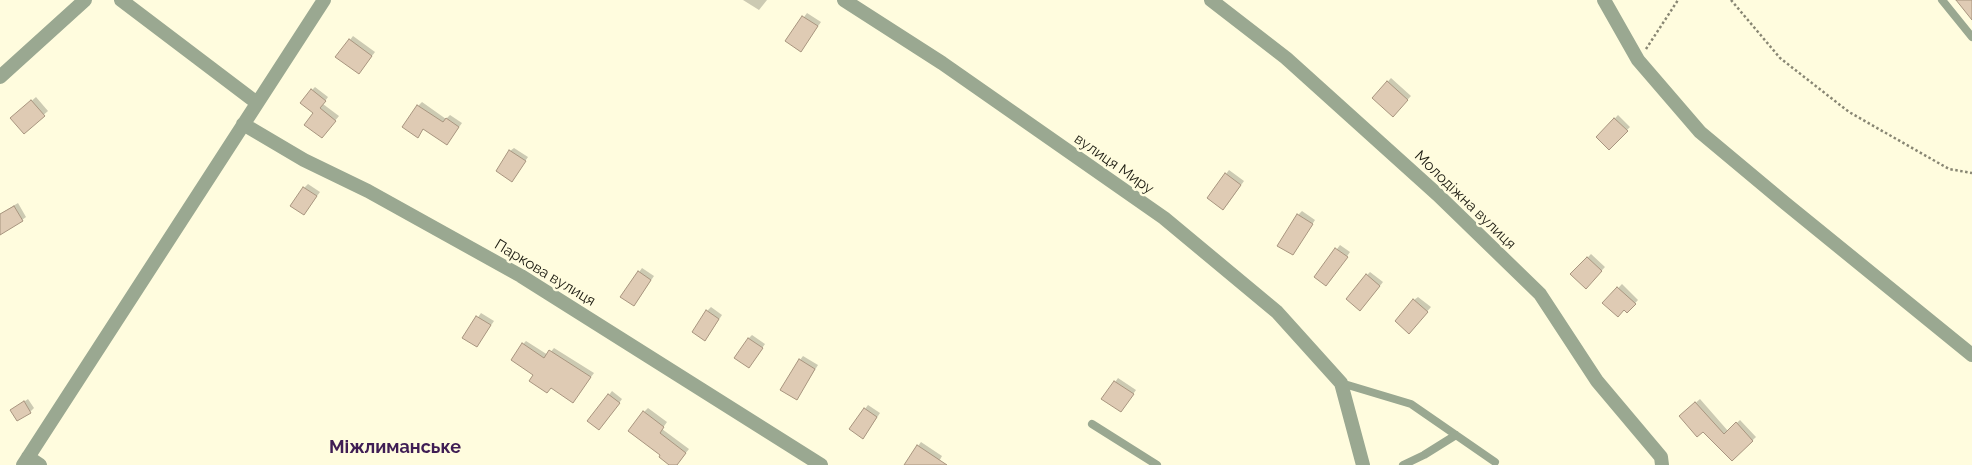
<!DOCTYPE html>
<html>
<head>
<meta charset="utf-8">
<style>
	body { margin:0 }
	canvas { display:block; background:#fffcde }
</style>
</head>
<body>
<canvas width="1972" height="465"></canvas>
<script>
const ctx = document.querySelector('canvas').getContext('2d');
ctx.lineJoin = 'round';
function fill(path, color) { ctx.fillStyle = color; ctx.fill(path, 'evenodd'); }
const shape = rows => new Path2D(rows.map(r => 'M' + r).join(''));
function strokePath(path, color, width, dash) { ctx.strokeStyle = color; ctx.lineWidth = width; ctx.lineCap = dash ? 'butt' : 'round'; ctx.setLineDash(dash || []); ctx.stroke(path); }
function label(font, color, halo, rows, align = 'center') {
  ctx.font = font + ' Raleway,sans-serif'; ctx.lineWidth = 5; ctx.setLineDash([]); ctx.textBaseline = 'middle'; ctx.strokeStyle = halo; ctx.fillStyle = color; for (const [text, x, y, turn = 0] of rows) {
    ctx.save(); ctx.translate(x, y); ctx.rotate((+turn || 0) * Math.PI / 180); ctx.textAlign = isNaN(turn) ? turn : align; if (halo) ctx.strokeText(text, 0, 0); ctx.fillText(text, 0, 0); ctx.restore();
  }
}
fill(shape([
	[743,0,767,0,759,10],
	[807,13,821,22,801,50,787,40],
	[353,36,375,52,362,69,337,57],
	[1391,78,1411,96,1393,115,1374,97],
	[315,87,328,97,323,104,339,116,325,133,315,113,312,90],
	[36,97,48,111,24,132,16,115],
	[422,102,446,119,450,115,462,123,450,140,424,128,421,132,418,106],
	[1618,115,1630,127,1609,148,1598,137],
	[514,148,528,157,512,180,510,151],
	[1229,170,1244,181,1227,205,1226,174],
	[308,184,320,192,304,214,304,188],
	[18,203,26,217,22,220,0,230,0,214],
	[1302,211,1315,220,1293,254,1298,215],
	[1340,245,1350,252,1330,281,1316,277],
	[1591,254,1605,267,1586,287,1572,274],
	[642,268,654,276,637,301,622,296],
	[1370,272,1383,282,1364,306,1367,275],
	[1622,284,1638,300,1627,312,1624,309,1604,303],
	[1418,297,1431,307,1413,328,1414,300],
	[711,307,722,315,708,336,707,311],
	[481,313,494,321,477,346,464,337],
	[752,335,765,344,749,367,748,339],
	[526,341,548,355,554,348,594,373,573,401,534,374,523,344],
	[803,356,818,365,797,398,800,360],
	[1118,378,1136,390,1124,407,1103,399],
	[612,391,622,399,603,425,609,395],
	[28,399,34,408,30,412,12,410],
	[1700,399,1728,431,1740,420,1756,437,1732,460,1684,413],
	[868,405,880,413,866,434,865,409],
	[648,408,667,422,662,429,689,449,676,465,671,465,662,455,644,412],
	[921,442,942,456,937,465,914,465,918,446]
]), '#0003');
const building = shape([
	[1956,0,1972,0,1972,20,1956,0],
	[802,16,818,26,801,52,785,41,802,16],
	[349,39,372,56,359,74,335,57,349,39],
	[1387,81,1408,100,1393,117,1372,98,1387,81],
	[311,89,326,101,320,108,336,121,322,138,304,125,313,113,300,103,311,89],
	[31,100,45,116,24,134,10,118,31,100],
	[417,105,443,122,446,118,459,127,447,145,423,129,418,138,402,127,417,105],
	[1614,118,1628,131,1609,150,1596,137,1614,118],
	[509,150,526,161,512,182,496,171,509,150],
	[1225,173,1241,185,1223,210,1207,198,1225,173],
	[303,187,317,196,304,215,290,206,303,187],
	[14,206,23,221,0,235,0,214,14,206],
	[1297,214,1313,224,1293,255,1277,246,1297,214],
	[1335,248,1348,257,1326,286,1314,277,1335,248],
	[1587,257,1602,271,1586,289,1570,274,1587,257],
	[638,271,651,280,634,306,620,297,638,271],
	[1366,274,1380,286,1360,311,1346,299,1366,274],
	[1617,287,1636,304,1627,313,1624,310,1618,317,1602,303,1617,287],
	[1413,299,1428,312,1409,334,1395,321,1413,299],
	[706,310,719,319,705,341,692,332,706,310],
	[476,316,491,325,477,347,462,338,476,316],
	[748,338,763,348,749,368,734,358,748,338],
	[522,343,544,358,549,350,591,377,573,403,551,388,547,393,529,381,533,375,511,360,522,343],
	[799,359,815,369,797,400,780,390,799,359],
	[1114,381,1134,394,1121,412,1101,399,1114,381],
	[608,394,620,403,599,430,587,421,608,394],
	[24,401,31,413,17,421,10,410,24,401],
	[1695,402,1724,434,1736,422,1753,441,1732,461,1703,432,1697,437,1679,416,1695,402],
	[864,408,877,417,863,439,849,429,864,408],
	[643,411,664,427,660,433,686,453,677,465,669,465,659,457,660,455,628,431,643,411],
	[917,445,947,465,904,465,917,445]
]);
fill(building, '#dfcbb4');
strokePath(building, '#a8957f', 1);
strokePath(shape([
	[1731,0,1780,58,1849,112,1949,169,1972,173],
	[1646,49,1678,0]
]), '#888673', 2.5, [2.5, 2.5]);
strokePath(shape([
	[1942,0,1972,37],
	[1341,383,1411,404,1495,462],
	[1092,424,1157,465],
	[1403,465,1424,455,1456,435]
]), '#9aa891', 8);
strokePath(shape([
	[121,0,257,103],
	[844,0,942,63,1164,218,1277,312,1341,383,1363,465],
	[1211,0,1286,58,1438,195,1540,294,1597,381,1661,457,1662,465],
	[1604,0,1638,60,1700,132,1785,203,1972,355],
	[0,77,85,0],
	[243,124,304,160,368,191,521,276,821,465],
	[28,457,40,465],
	[23,465,324,0]
]), '#9aa891', 14);
label('15px', '#1c1b11', '#fffcde', [
	["вулиця Миру",1114,164,35],
	["Молодіжна вулиця",1465,200,44],
	["Паркова вулиця",545,273,31]
]);
label('bold 18px', '#3f1d54', '#fffcde', [
	["Міжлиманське",395,448]
]);
</script>
</body>
</html>
